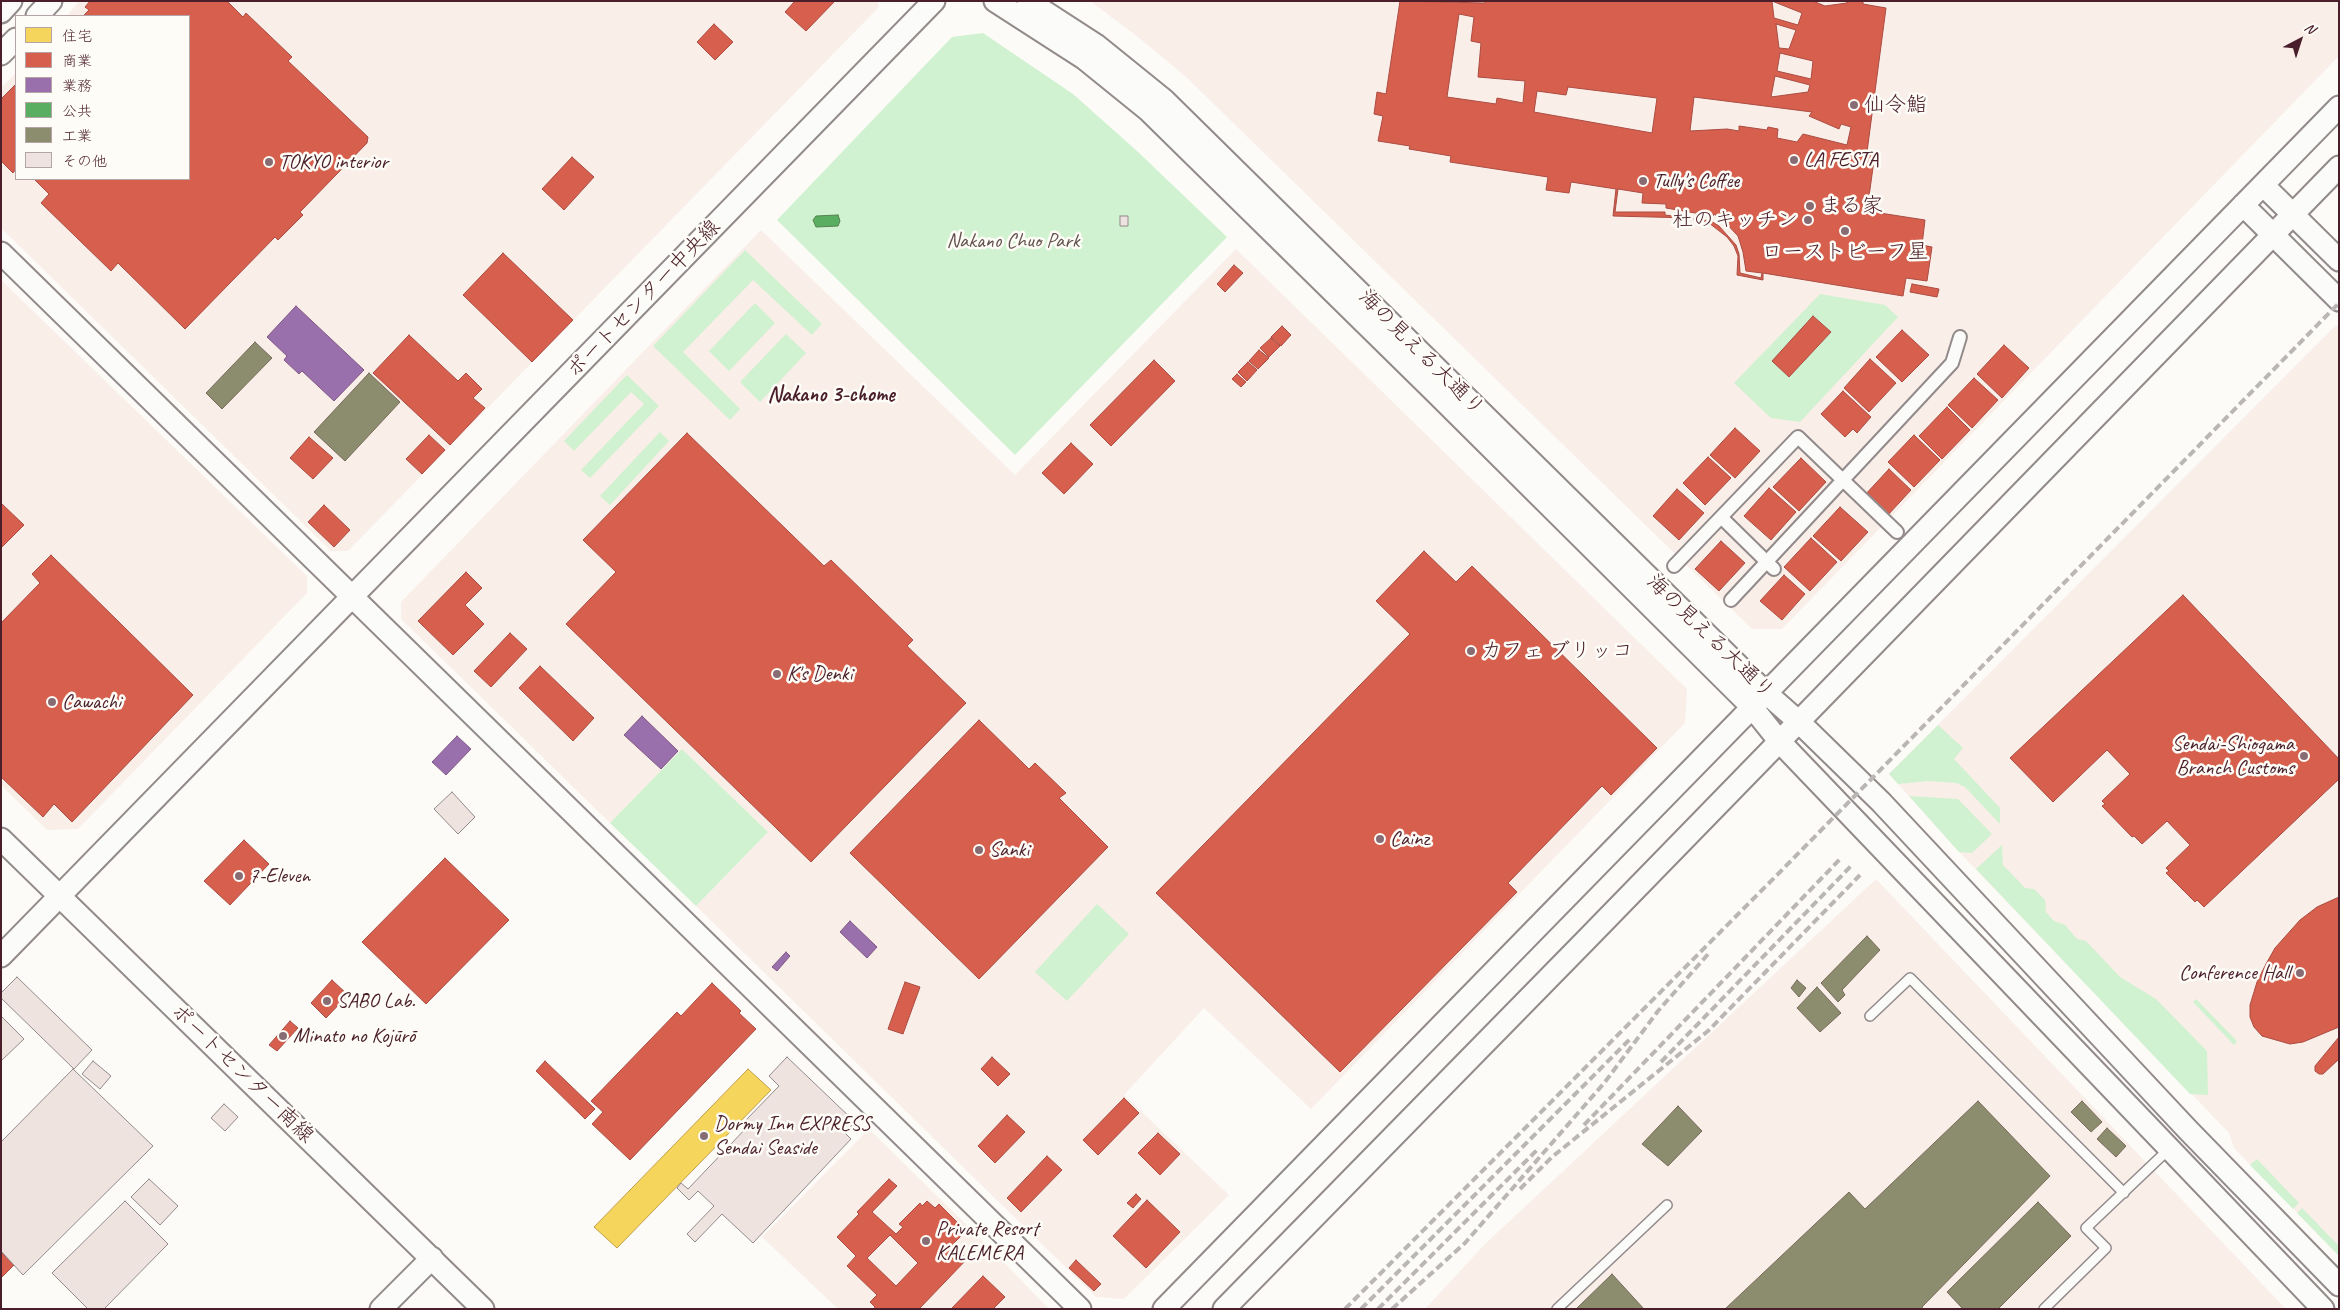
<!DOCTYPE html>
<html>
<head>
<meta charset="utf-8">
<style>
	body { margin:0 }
	#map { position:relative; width:2340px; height:1310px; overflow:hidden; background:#fcfbf8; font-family:Caveat,"Klee One",sans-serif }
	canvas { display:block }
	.frame { position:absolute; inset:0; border:2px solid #4a1f2b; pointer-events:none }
	.legend { position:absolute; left:15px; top:15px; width:175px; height:165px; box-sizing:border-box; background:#fdfcf7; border:1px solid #b5a4a5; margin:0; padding:6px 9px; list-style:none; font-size:15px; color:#4a1f2b }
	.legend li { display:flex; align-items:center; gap:10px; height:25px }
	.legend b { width:25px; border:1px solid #b5a4a5 }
	.north { position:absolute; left:2275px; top:15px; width:50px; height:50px; -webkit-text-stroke:4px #fdfcf7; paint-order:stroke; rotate:40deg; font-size:14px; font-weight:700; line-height:20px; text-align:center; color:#4a1f2b }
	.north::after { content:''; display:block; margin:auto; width:18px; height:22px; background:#4a1f2b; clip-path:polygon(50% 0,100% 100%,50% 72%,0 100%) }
</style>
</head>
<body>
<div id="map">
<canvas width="2340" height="1310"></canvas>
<div class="frame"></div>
<ul class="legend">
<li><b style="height:14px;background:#f6d55c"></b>住宅</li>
<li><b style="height:14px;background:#d6604d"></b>商業</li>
<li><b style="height:14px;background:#9970ab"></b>業務</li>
<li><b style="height:14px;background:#5aae61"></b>公共</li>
<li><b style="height:14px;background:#8c8c6e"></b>工業</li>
<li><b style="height:14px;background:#efe3df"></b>その他</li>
</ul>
<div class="north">N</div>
</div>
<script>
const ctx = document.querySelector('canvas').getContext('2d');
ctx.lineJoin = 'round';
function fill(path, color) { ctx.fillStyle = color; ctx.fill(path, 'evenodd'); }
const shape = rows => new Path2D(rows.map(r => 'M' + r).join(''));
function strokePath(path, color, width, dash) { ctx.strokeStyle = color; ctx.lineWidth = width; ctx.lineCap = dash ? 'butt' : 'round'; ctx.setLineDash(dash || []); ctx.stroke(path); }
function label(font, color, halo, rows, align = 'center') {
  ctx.font = font + ' Caveat,"Klee One",sans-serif'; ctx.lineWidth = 5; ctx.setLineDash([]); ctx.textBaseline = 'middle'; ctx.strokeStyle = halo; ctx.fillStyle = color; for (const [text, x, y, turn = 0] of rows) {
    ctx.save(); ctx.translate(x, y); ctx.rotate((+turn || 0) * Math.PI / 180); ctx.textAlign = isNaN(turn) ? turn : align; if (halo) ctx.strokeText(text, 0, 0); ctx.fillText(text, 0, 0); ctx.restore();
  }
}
fill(shape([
	[79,1,878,1,879,7,348,551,331,551,1,228,1,88,16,73,16,179,189,179,189,16,67,16],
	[1090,1,2339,1,2339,56,1782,629,1752,629,1185,76,1138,37],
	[761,230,1015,475,1236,249,1687,689,1685,723,1311,1109,1204,1008,1124,1095,1229,1195,1124,1299,1096,1297,696,906,768,832,682,749,610,823,401,619,401,602],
	[1,280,307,576,307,593,78,829,47,830,1,785],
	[2336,325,2339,328,2339,1256,2234,1148,2229,1133,1959,852,1889,774],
	[1876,879,2286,1309,1425,1309,1485,1244],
	[869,1129,990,1248,1049,1309,838,1309,762,1237]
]), '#f9eee8');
fill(shape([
	[983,33,1073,94,1137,151,1227,237,1015,455,777,220,952,37],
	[745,250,822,324,812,335,753,280,683,352,740,409,730,420,653,346],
	[1820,294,1885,305,1898,317,1800,422,1771,418,1734,383],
	[755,303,775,323,729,371,709,351],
	[786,334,806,353,760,402,740,382],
	[627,375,659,406,590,478,581,470,644,404,631,392,574,451,564,441],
	[660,432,669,441,610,505,600,496],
	[1938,725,1963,748,1954,759,2000,808,2000,824,1965,787,1956,783,1929,781,1898,784,1889,774],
	[682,749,768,832,696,906,610,823],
	[1909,796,1958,799,1992,834,1972,853,1959,852],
	[2002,845,2003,865,2025,888,2034,889,2045,900,2046,912,2054,921,2065,925,2077,939,2086,941,2120,977,2156,999,2207,1051,2208,1095,2190,1094,1976,869],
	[1097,904,1129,934,1067,1001,1035,972],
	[2196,999,2237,1041,2234,1045,2193,1002],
	[2257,1159,2299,1203,2293,1209,2250,1165],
	[2302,1208,2339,1246,2339,1256,2297,1213]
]), '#d1f2d0');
const homes = shape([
	[748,1069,771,1090,617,1248,594,1227,748,1069]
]);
fill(homes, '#f6d55c');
strokePath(homes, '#c29e4d', 1);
const shops = shape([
	[90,1,227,1,243,17,246,13,292,57,288,61,368,137,367,143,300,212,303,215,278,240,275,237,185,329,118,263,111,271,41,203,49,194,34,179,189,179,189,16,83,16,89,10,85,7,90,1],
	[795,1,835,1,806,31,785,12,795,1],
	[1400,1,1485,3,1485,1,1813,1,1825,6,1847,3,1846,1,1863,1,1863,4,1886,8,1867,152,1875,153,1867,211,1925,220,1922,245,1932,247,1927,281,1906,278,1903,296,1763,273,1763,280,1737,275,1738,256,1734,246,1727,237,1709,223,1691,218,1613,216,1616,189,1571,182,1569,193,1546,190,1548,177,1450,162,1451,156,1409,149,1410,146,1378,141,1383,116,1374,114,1377,92,1386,94,1400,1],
	[1772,1,1802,13,1798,25,1774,18,1772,1],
	[1459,14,1474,17,1471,41,1481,43,1478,77,1525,81,1523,103,1497,98,1496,104,1447,97,1459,14],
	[1776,24,1796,30,1789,49,1779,48,1776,24],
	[1780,53,1813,61,1811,79,1777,71,1780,53],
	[1775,76,1810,85,1808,92,1771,97,1775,76],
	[1568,87,1657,98,1652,133,1534,112,1537,91,1566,95,1568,87],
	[1694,97,1812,112,1809,116,1839,129,1841,124,1851,127,1847,145,1803,134,1797,142,1777,138,1778,129,1768,127,1767,130,1739,126,1739,131,1727,129,1690,131,1694,97],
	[1618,189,1643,193,1642,203,1666,204,1666,208,1713,216,1714,214,1723,220,1738,236,1743,252,1746,271,1762,273,1761,278,1740,273,1739,254,1736,245,1719,226,1711,221,1665,215,1665,212,1615,212,1618,189],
	[714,24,733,42,715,60,697,42,714,24],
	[16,84,16,169,13,173,1,161,1,99,16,84],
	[572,157,594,177,564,210,542,189,572,157],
	[503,253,573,320,532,362,463,295,503,253],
	[1234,265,1243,273,1225,292,1217,284,1234,265],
	[1912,284,1939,289,1937,297,1910,292,1912,284],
	[1813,316,1831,332,1789,377,1772,361,1813,316],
	[1282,326,1291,335,1281,346,1271,337,1282,326],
	[1902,330,1929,355,1902,382,1876,357,1902,330],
	[409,335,458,381,466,373,482,389,473,398,485,408,450,445,373,373,409,335],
	[1271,338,1280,346,1269,357,1260,348,1271,338],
	[2004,345,2029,368,2002,398,1977,374,2004,345],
	[1259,350,1269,358,1258,369,1249,361,1259,350],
	[1870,359,1896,383,1869,412,1844,388,1870,359],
	[1154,360,1175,381,1111,446,1090,425,1154,360],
	[1248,362,1257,370,1247,381,1238,372,1248,362],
	[1237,374,1246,382,1241,387,1232,379,1237,374],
	[1974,378,1998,400,1972,428,1948,405,1974,378],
	[1843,391,1871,417,1857,433,1853,429,1845,437,1821,414,1843,391],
	[1947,407,1970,430,1942,459,1919,436,1947,407],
	[1735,428,1760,451,1735,478,1710,455,1735,428],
	[687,433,824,566,831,560,913,640,907,646,966,703,811,862,566,624,616,572,583,540,687,433],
	[429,435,445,450,422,474,406,459,429,435],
	[1914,435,1940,460,1914,487,1888,462,1914,435],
	[309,437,333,458,313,479,290,458,309,437],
	[1071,443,1093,464,1064,494,1042,473,1071,443],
	[1708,457,1731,478,1705,505,1683,483,1708,457],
	[1801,458,1826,482,1799,511,1773,487,1801,458],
	[1889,469,1911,490,1887,516,1864,496,1889,469],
	[1769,488,1796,512,1771,540,1744,516,1769,488],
	[1677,489,1704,513,1679,540,1653,516,1677,489],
	[1,503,24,525,1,548,1,503],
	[324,505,350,530,334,547,308,522,324,505],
	[1840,507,1868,532,1841,561,1813,536,1840,507],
	[1811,538,1837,562,1810,591,1784,567,1811,538],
	[1721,541,1745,563,1719,591,1695,569,1721,541],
	[1424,551,1456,582,1472,566,1657,748,1611,795,1602,786,1508,883,1517,892,1340,1072,1156,893,1410,634,1376,601,1424,551],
	[51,555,193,695,72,822,54,804,43,817,1,777,1,623,40,583,32,574,51,555],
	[466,572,482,588,465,605,484,624,453,655,418,621,466,572],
	[1784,575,1805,594,1782,620,1760,601,1784,575],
	[2183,595,2339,759,2339,779,2204,907,2197,900,2195,902,2166,873,2169,871,2166,868,2190,845,2167,821,2142,844,2134,836,2132,837,2102,806,2105,804,2102,801,2130,774,2107,750,2053,802,2010,758,2183,595],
	[510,633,527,649,491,687,474,671,510,633],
	[540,666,594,718,573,741,519,688,540,666],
	[979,720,1029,769,1035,763,1066,793,1059,798,1108,847,979,979,850,853,979,720],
	[244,840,269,864,230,905,204,881,244,840],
	[445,858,509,920,426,1004,362,942,445,858],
	[2339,897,2339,1027,2303,1042,2290,1044,2262,1036,2254,1027,2250,1017,2250,1005,2257,982,2266,964,2275,948,2300,920,2317,907,2339,897],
	[332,980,348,995,326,1018,311,1003,332,980],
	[905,982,920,987,903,1034,888,1029,905,982],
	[712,983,741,1011,739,1013,756,1029,630,1160,592,1124,603,1112,591,1101,677,1012,681,1016,712,983],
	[290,1021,298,1028,277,1051,269,1045,290,1021],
	[2339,1037,2339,1059,2323,1074,2319,1074,2315,1071,2315,1066,2339,1037],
	[992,1057,1010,1074,998,1086,981,1069,992,1057],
	[545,1061,595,1109,585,1119,536,1071,545,1061],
	[1124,1098,1139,1113,1098,1155,1083,1140,1124,1098],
	[1007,1115,1025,1132,995,1163,978,1146,1007,1115],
	[1158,1133,1180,1154,1160,1175,1138,1153,1158,1133],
	[1047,1156,1062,1170,1021,1212,1007,1198,1047,1156],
	[889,1179,897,1186,872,1212,896,1234,903,1227,899,1224,920,1203,922,1206,927,1201,935,1208,939,1204,959,1224,955,1228,962,1235,952,1245,967,1259,919,1309,874,1309,875,1307,870,1302,877,1295,847,1266,856,1256,837,1237,859,1214,857,1212,889,1179],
	[890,1235,918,1263,896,1286,867,1258,890,1235],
	[1136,1194,1141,1199,1133,1208,1127,1203,1136,1194],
	[1147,1200,1180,1232,1146,1268,1113,1236,1147,1200],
	[1,1252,14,1265,1,1278,1,1252],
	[1076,1260,1101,1284,1094,1291,1069,1268,1076,1260],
	[983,1276,1005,1297,993,1309,951,1309,983,1276]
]);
fill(shops, '#d6604d');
strokePath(shops, '#ac4c43', 1);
const offices = shape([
	[296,306,364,370,334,401,302,371,299,374,284,360,287,356,267,337,296,306],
	[642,716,678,751,661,769,624,735,642,716],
	[457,736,471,749,446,775,432,762,457,736],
	[850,921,877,947,867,958,840,932,850,921],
	[786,952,790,956,777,971,772,967,786,952]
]);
fill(offices, '#9970ab');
strokePath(offices, '#815885', 1);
const public = shape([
	[838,215,840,221,838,226,816,227,813,220,816,216,838,215]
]);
fill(public, '#5aae61');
strokePath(public, '#558351', 1);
const industry = shape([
	[255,342,272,358,222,409,206,393,255,342],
	[369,373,400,402,345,461,314,432,369,373],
	[1867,936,1880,950,1842,990,1845,995,1838,1002,1821,983,1867,936],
	[1797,980,1806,988,1799,997,1791,988,1797,980],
	[1817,987,1841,1013,1820,1032,1797,1008,1817,987],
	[1978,1101,2050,1176,1922,1307,1923,1309,1725,1309,1849,1192,1865,1209,1978,1101],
	[2082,1101,2102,1122,2091,1132,2071,1112,2082,1101],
	[1678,1106,1702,1131,1668,1166,1642,1144,1678,1106],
	[2107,1128,2126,1146,2116,1157,2097,1139,2107,1128],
	[2038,1202,2071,1236,1998,1309,1963,1309,1947,1292,2038,1202],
	[1612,1274,1644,1309,1576,1309,1612,1274]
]);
fill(industry, '#8c8c6e');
strokePath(industry, '#786b5a', 1);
const building = shape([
	[1120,216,1128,216,1128,226,1120,226,1120,216],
	[452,792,475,817,458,834,434,809,452,792],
	[17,977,92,1050,74,1069,1,998,1,993,17,977],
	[1,1016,24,1039,1,1061,1,1016],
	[787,1057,855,1122,845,1133,851,1139,753,1243,722,1214,695,1242,687,1234,714,1206,698,1191,689,1200,677,1188,681,1183,688,1189,750,1124,746,1120,779,1086,769,1076,787,1057],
	[93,1061,111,1076,100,1089,82,1074,93,1061],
	[73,1069,153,1146,23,1275,1,1251,1,1142,73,1069],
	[224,1104,238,1117,225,1131,211,1118,224,1104],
	[149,1179,178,1206,160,1225,131,1197,149,1179],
	[125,1201,168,1244,104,1309,88,1309,52,1273,125,1201]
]);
fill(building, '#efe3df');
strokePath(building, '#928a8b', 1);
const service = shape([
	[1870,1016,1910,978,2124,1193],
	[1557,1309,1667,1205],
	[2044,1309,2106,1248,2086,1228,2169,1149]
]);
const pedestrian = shape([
	[1721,517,1774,569],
	[1674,566,1798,437,1897,532],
	[1731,600,1952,363,1960,337]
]);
const tertiary = shape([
	[995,1,1085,59,1148,110,1435,392,1752,707,1780,742,2323,1309],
	[1028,1,1096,45,1164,100,1765,692,1799,722,1881,802,2188,1130,2339,1285],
	[1,12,11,1],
	[37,16,51,1],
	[1,54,16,39],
	[2263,185,2339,260],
	[2243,205,2339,300],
	[1,253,1080,1309],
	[1,839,483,1309],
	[1,956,934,1],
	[381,1309,432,1258],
	[1164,1309,2339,107],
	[1224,1309,1586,940,2339,167]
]);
strokePath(service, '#928a8b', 12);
strokePath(pedestrian, '#928a8b', 16);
strokePath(tertiary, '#928a8b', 25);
strokePath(service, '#fbfbf9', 9);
strokePath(pedestrian, '#fbfbf9', 12);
strokePath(tertiary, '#fbfbf9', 21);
strokePath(shape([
	[1661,1062,1851,866],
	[1584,1125,1842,857],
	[1520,1189,1552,1157,1708,1031,1860,875],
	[1345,1309,1780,872,2339,303],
	[1361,1309,1630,1039],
	[1378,1309,1537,1150],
	[1392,1309,1465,1243,1605,1082,1658,1011,1709,953]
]), '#bbb6b6', 4, [8, 4]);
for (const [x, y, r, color] of [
	[1854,105,5,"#886c73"],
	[1794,160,5,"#886c73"],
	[269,162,5,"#886c73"],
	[1643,181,5,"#886c73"],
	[1810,206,5,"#886c73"],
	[1808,220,5,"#886c73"],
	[1845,231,5,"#886c73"],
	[1471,651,5,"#886c73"],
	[777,674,5,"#886c73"],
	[52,702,5,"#886c73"],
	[2304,756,5,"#886c73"],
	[1380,839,5,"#886c73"],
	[979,850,5,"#886c73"],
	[239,876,5,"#886c73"],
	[2300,973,5,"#886c73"],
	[327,1001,5,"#886c73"],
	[283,1036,5,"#886c73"],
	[704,1136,5,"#886c73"],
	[926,1241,5,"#886c73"]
]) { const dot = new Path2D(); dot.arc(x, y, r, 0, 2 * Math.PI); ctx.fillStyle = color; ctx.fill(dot); strokePath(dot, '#fdfcf7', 2); }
label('21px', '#4a1f2b', '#fdfcf7', [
	["仙令鮨",1864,105],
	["LA FESTA",1804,160],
	["TOKYO interior",279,162],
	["Tully's Coffee",1653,181],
	["まる家",1820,206],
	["杜のキッチン",1798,220,"right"],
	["ローストビーフ星",1845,252,"center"],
	["カフェ ブリッコ",1481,651],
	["K's Denki",787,674],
	["Cawachi",62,702],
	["Sendai-Shiogama",2294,744,"right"],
	["Branch Customs",2294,768,"right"],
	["Cainz",1390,839],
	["Sanki",989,850],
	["7-Eleven",249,876],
	["Conference Hall",2290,973,"right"],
	["SABO Lab.",337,1001],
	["Minato no Kojūrō",293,1036],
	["Dormy Inn EXPRESS",714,1124],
	["Sendai Seaside",714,1148],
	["Private Resort",936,1229],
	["KALEMERA",936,1253]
], 'left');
label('21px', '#63524c', '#fdfcf7', [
	["Nakano Chuo Park",1013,241]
]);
label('21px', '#4a1f2b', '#fdfcf7', [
	["ポートセンター中央線",644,299,-46],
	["海の見える大通り",1421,353,45],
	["海の見える大通り",1710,637,44],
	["ポートセンター南線",242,1074,44]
]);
label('bold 22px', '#4a1f2b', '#fdfcf7', [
	["Nakano 3-chome",831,395]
]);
</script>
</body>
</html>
